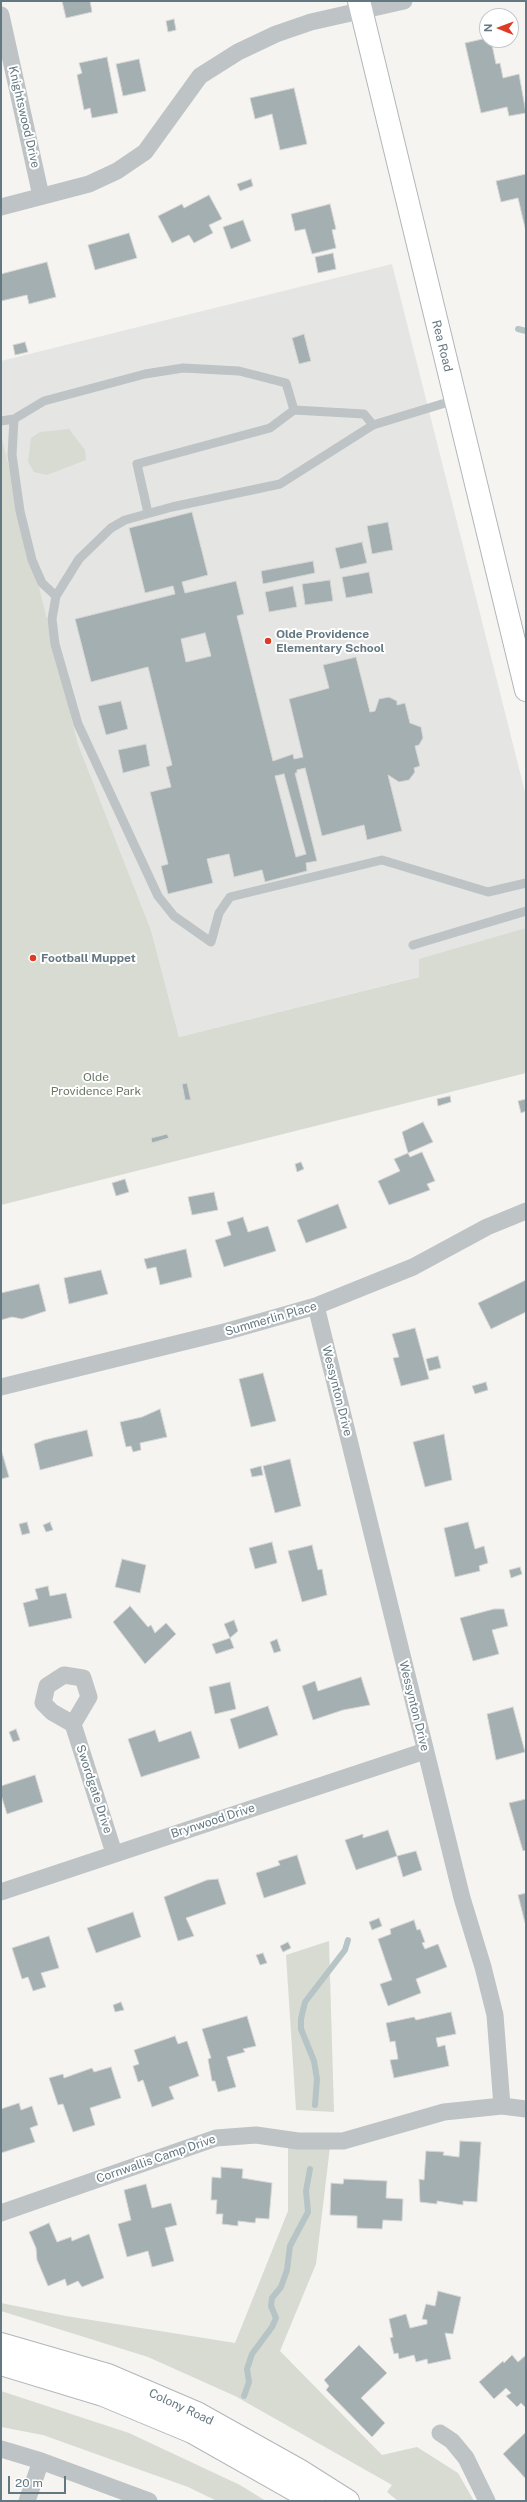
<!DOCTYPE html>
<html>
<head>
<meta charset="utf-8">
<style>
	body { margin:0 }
	#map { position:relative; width:527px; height:2502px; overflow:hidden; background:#f5f4f1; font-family:"Public Sans",sans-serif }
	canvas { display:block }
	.frame { position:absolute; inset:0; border:2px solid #647881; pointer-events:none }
	.north { position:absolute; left:479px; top:8px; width:40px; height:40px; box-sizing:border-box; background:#fff; border:1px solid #c1c9cd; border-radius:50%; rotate:271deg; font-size:11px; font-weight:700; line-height:16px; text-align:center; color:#647881 }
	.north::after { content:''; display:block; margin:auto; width:14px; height:18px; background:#de3b27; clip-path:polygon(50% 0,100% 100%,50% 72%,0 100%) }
	.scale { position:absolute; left:8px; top:2476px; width:58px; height:18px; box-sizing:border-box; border:2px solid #647881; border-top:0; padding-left:5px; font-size:12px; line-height:14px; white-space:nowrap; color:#647881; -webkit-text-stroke:3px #fff; paint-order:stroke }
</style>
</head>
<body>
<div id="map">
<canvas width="527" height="2502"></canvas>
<div class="frame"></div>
<div class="north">N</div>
<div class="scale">20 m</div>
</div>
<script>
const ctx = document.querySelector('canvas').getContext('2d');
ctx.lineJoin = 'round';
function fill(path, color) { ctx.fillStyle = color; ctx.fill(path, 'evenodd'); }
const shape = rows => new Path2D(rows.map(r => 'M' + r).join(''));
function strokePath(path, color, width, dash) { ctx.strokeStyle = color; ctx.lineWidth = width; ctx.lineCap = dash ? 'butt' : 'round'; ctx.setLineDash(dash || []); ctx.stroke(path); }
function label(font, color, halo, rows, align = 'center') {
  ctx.font = font + ' "Public Sans",sans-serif'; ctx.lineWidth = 4; ctx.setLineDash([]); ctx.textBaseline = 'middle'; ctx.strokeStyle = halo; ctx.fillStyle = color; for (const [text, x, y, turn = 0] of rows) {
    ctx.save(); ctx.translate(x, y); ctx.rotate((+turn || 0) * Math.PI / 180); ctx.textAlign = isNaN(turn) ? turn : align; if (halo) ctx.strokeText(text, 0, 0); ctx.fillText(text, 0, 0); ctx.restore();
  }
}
fill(shape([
	[392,264,526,796,526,944,414,978,179,1037,151,930,78,744,1,446,1,361]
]), '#e5e6e4');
fill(shape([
	[69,429,85,450,86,460,47,475,34,472,28,462,31,438,40,432],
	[1,435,78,744,151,930,179,1037,419,977,419,959,526,928,526,1073,1,1205],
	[329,1941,334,2112,296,2110,286,1955],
	[288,2144,330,2147,316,2264,280,2351,382,2455,417,2447,458,2473,474,2501,398,2501,387,2492,392,2485,235,2396,148,2357,1,2311,1,2303,66,2316,235,2343,288,2211],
	[1,2391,129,2433,240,2485,266,2501,217,2501,188,2487,43,2435,1,2427]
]), '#d7dbd2');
strokePath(shape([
	[518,329,526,331],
	[315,2105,317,2079,314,2061,301,2029,301,2019,305,2002,345,1950,348,1940],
	[244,2396,249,2382,247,2369,252,2354,272,2327,276,2318,271,2306,272,2298,281,2287,287,2270,290,2246,308,2212,306,2191,310,2169]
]), '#b6c4c6', 6);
const building = shape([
	[62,1,90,1,92,12,66,18,62,1],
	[174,19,176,30,168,32,166,21,174,19],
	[487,38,487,40,491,40,496,64,500,63,503,78,519,74,526,113,509,116,507,107,481,113,465,43,487,38],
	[107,57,118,113,92,118,90,108,84,110,77,75,82,73,79,63,107,57],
	[139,59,146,91,123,96,116,64,139,59],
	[294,88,307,144,280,150,272,114,255,119,250,98,294,88],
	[526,174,526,232,518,198,501,202,496,181,526,174],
	[251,179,253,186,240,191,237,184,251,179],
	[209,195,222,219,209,225,213,233,194,243,189,235,172,243,158,216,182,204,184,208,209,195],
	[330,204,336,229,332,230,336,248,312,254,305,229,295,231,291,214,330,204],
	[243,220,251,241,231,249,223,227,243,220],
	[129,233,137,258,95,270,88,245,129,233],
	[333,253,336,269,318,273,315,257,333,253],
	[47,262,56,297,29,304,27,295,1,301,1,274,47,262],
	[304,334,311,361,299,364,292,338,304,334],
	[25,342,28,352,15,355,13,345,25,342],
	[192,512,208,575,182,582,185,593,236,581,244,614,237,616,273,761,293,754,294,759,303,757,289,699,329,688,323,665,356,657,370,712,375,711,379,699,389,697,397,701,397,705,405,703,410,723,421,727,423,738,419,745,415,746,420,766,414,768,415,772,409,780,399,782,388,775,402,831,367,840,364,825,322,836,305,768,297,770,297,773,295,773,317,861,306,863,307,871,265,882,262,870,234,877,229,854,207,859,213,883,168,894,161,866,168,864,150,792,171,787,166,767,172,765,148,667,91,682,75,619,175,594,173,586,145,593,129,528,192,512],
	[205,633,211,656,186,662,181,639,205,633],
	[284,774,306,854,296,857,275,776,284,774],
	[388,522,393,550,372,554,367,526,388,522],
	[362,542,367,563,340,569,335,548,362,542],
	[313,561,315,573,263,584,261,571,313,561],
	[369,572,373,593,346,598,342,577,369,572],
	[330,580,333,601,305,605,302,584,330,580],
	[293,586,297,607,269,612,265,592,293,586],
	[121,701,128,729,106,735,98,706,121,701],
	[146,744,150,766,123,773,118,750,146,744],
	[187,1083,191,1100,185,1100,182,1084,187,1083],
	[450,1096,451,1102,438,1106,437,1099,450,1096],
	[526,1099,526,1111,521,1113,518,1101,526,1099],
	[423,1122,433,1142,408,1153,402,1132,423,1122],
	[167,1134,169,1138,152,1143,151,1138,167,1134],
	[422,1152,435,1181,427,1184,430,1190,389,1205,378,1181,400,1171,394,1159,408,1153,410,1157,422,1152],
	[301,1162,304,1169,297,1172,295,1164,301,1162],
	[125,1179,129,1192,116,1196,112,1183,125,1179],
	[214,1192,218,1210,192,1215,188,1197,214,1192],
	[338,1204,347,1228,306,1243,297,1220,338,1204],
	[243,1217,248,1232,268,1226,276,1251,224,1267,215,1240,231,1235,227,1222,243,1217],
	[186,1249,192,1277,160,1285,156,1267,147,1269,144,1259,186,1249],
	[101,1270,108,1294,69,1304,64,1278,101,1270],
	[526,1280,526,1312,491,1329,478,1303,526,1280],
	[39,1284,46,1311,22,1319,12,1317,1,1320,1,1293,39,1284],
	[415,1328,429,1379,401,1386,393,1358,399,1357,392,1334,415,1328],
	[438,1356,441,1368,429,1371,426,1359,438,1356],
	[263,1373,276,1421,251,1427,239,1379,263,1373],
	[486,1382,488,1390,475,1394,472,1386,486,1382],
	[160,1409,167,1437,140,1443,141,1450,133,1452,131,1446,126,1447,120,1422,142,1417,160,1409],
	[87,1430,93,1456,40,1470,34,1444,44,1440,87,1430],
	[444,1434,452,1480,425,1487,413,1442,444,1434],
	[1,1449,9,1477,1,1479,1,1449],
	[290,1459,301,1506,275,1513,263,1466,290,1459],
	[261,1466,263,1475,252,1477,250,1469,261,1466],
	[27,1522,30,1533,22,1535,19,1524,27,1522],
	[50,1522,53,1530,46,1532,43,1525,50,1522],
	[468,1522,475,1549,484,1546,488,1563,479,1566,480,1571,455,1577,444,1528,468,1522],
	[272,1542,277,1563,255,1569,249,1548,272,1542],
	[312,1545,318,1570,322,1569,327,1595,302,1602,288,1551,312,1545],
	[122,1559,146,1565,140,1593,115,1587,122,1559],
	[520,1567,522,1574,511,1578,509,1570,520,1567],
	[48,1586,50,1596,66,1593,72,1618,29,1627,23,1603,38,1599,35,1589,48,1586],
	[130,1606,148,1627,151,1625,155,1633,166,1623,176,1634,145,1664,113,1622,130,1606],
	[494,1609,504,1609,508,1626,492,1630,499,1654,473,1661,460,1618,494,1609],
	[234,1620,238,1631,230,1638,224,1624,234,1620],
	[230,1638,234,1648,216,1654,212,1644,230,1638],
	[277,1639,281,1651,274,1653,270,1642,277,1639],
	[361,1677,370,1705,343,1710,313,1720,302,1686,315,1681,318,1691,361,1677],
	[230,1682,236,1709,215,1714,209,1687,230,1682],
	[268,1706,278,1735,239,1749,230,1719,268,1706],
	[513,1707,525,1752,496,1760,487,1714,513,1707],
	[16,1729,20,1740,13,1742,9,1732,16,1729],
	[155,1730,159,1742,191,1731,200,1758,141,1777,128,1739,155,1730],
	[35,1775,43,1802,7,1814,1,1795,1,1786,35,1775],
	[526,1799,526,1850,523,1851,509,1803,526,1799],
	[388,1830,397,1856,356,1870,345,1840,363,1834,363,1838,388,1830],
	[416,1851,422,1870,403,1877,397,1856,416,1851],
	[297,1855,306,1884,264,1898,256,1873,280,1865,278,1861,297,1855],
	[218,1879,226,1904,186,1918,194,1936,178,1941,164,1897,207,1880,218,1879],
	[526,1893,526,1923,525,1923,518,1895,526,1893],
	[133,1912,141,1937,96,1953,87,1928,133,1912],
	[379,1918,382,1926,372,1930,369,1922,379,1918],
	[414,1920,417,1930,420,1929,425,1942,422,1943,425,1949,438,1944,447,1967,416,1979,421,1993,388,2006,380,1984,392,1980,378,1939,391,1934,390,1929,414,1920],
	[49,1936,59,1968,41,1973,46,1987,33,1991,28,1977,22,1979,12,1948,49,1936],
	[288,1942,291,1948,283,1952,280,1946,288,1942],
	[263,1953,267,1963,260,1965,256,1955,263,1953],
	[121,2002,124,2010,115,2012,113,2005,121,2002],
	[451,2012,456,2034,436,2038,438,2047,445,2045,449,2066,394,2078,390,2060,398,2059,395,2041,390,2042,386,2023,414,2017,416,2020,451,2012],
	[247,2016,256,2046,243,2049,245,2052,227,2057,236,2087,218,2092,215,2081,212,2081,208,2059,211,2058,202,2029,247,2016],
	[175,2036,178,2044,187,2041,199,2076,169,2087,174,2099,152,2107,143,2080,138,2082,133,2066,139,2064,134,2050,175,2036],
	[111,2067,121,2098,90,2108,95,2125,73,2132,63,2104,58,2105,49,2078,63,2074,64,2078,92,2068,94,2072,111,2067],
	[19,2103,21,2110,32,2106,38,2125,30,2128,35,2142,1,2153,1,2109,19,2103],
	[460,2141,481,2142,477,2202,463,2201,463,2205,437,2201,437,2204,420,2202,419,2179,424,2180,426,2151,444,2152,443,2155,459,2157,460,2141],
	[221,2167,243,2169,242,2178,272,2183,269,2219,256,2218,255,2223,238,2221,238,2226,222,2224,223,2214,216,2214,217,2200,211,2200,212,2177,221,2178,221,2167],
	[344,2179,387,2181,386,2198,403,2199,402,2221,383,2220,382,2229,357,2228,357,2216,330,2215,331,2183,343,2184,344,2179],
	[146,2184,152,2208,171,2203,177,2225,165,2228,174,2261,152,2267,148,2251,127,2257,118,2224,131,2220,124,2190,146,2184],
	[49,2223,57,2242,71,2237,72,2241,89,2234,104,2278,82,2287,78,2281,67,2286,65,2279,48,2286,37,2260,36,2248,29,2232,49,2223],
	[438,2291,461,2297,453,2334,445,2333,451,2359,428,2364,427,2359,416,2362,414,2355,399,2359,398,2353,394,2354,390,2338,393,2337,389,2319,406,2314,410,2328,427,2324,427,2320,422,2319,426,2304,435,2306,438,2291],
	[359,2345,387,2373,361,2398,385,2423,372,2437,326,2390,329,2386,324,2380,359,2345],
	[512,2355,518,2362,526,2355,526,2408,521,2403,517,2407,506,2396,511,2393,506,2388,494,2399,479,2382,503,2361,504,2363,512,2355],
	[526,2432,526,2479,503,2454,526,2432]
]);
fill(building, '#a4afb2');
strokePath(building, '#d6d6d4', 1);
const secondary = shape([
	[359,1,526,690],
	[1,2344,108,2375,197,2413,299,2470,348,2501],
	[1,2364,103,2395,192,2432,314,2501]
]);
strokePath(secondary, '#b0b7ba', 24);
strokePath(shape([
	[455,400,373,425,280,484,172,507,125,520,111,528,79,559,56,596,52,619,55,644,78,724,158,896,174,916,211,942,219,913,230,897,382,860,488,892,526,883],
	[1,421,14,419],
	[148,513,137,464,270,428,294,410,364,414,373,425],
	[56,596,42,583,32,560,20,511,12,455,14,419,44,401,145,374,183,368,239,371,286,383,294,410],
	[413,945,526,911]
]), '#bec3c5', 9);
strokePath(shape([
	[1,15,41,196],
	[1,207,89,184,117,171,145,152,200,76,238,52,276,34,311,22,404,1],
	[316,1306,462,1898,483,1967,495,2015,502,2106],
	[1,1387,228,1331,316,1306,413,1267,487,1227,526,1211],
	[73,1724,52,1712,43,1703,47,1686,64,1675,83,1678,89,1697,73,1724,114,1853],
	[1,1892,425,1751],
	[1,2213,216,2138,256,2135,298,2141,343,2141,444,2112,502,2106,526,2109],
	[440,2433,452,2441,466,2458,487,2501],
	[1,2449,41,2461,149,2501],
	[27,2501,41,2461]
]), '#bec3c5', 17);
strokePath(secondary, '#fff', 22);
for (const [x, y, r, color] of [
	[268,641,4,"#de3b27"],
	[33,958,4,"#de3b27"]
]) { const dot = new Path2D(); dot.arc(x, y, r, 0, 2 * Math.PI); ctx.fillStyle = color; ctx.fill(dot); strokePath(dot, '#fff', 1.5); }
label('12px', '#647881', '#fff', [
	["Knightswood Drive",24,117,77],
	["Rea Road",442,346,76],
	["Summerlin Place",271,1319,-16],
	["Wessynton Drive",337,1391,76],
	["Wessynton Drive",414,1706,76],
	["Swordgate Drive",94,1789,72],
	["Brynwood Drive",213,1821,-18],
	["Cornwallis Camp Drive",156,2159,-19],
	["Colony Road",181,2407,25]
]);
label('bold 12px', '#647881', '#fff', [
	["Olde Providence",276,634],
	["Elementary School",276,648],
	["Football Muppet",41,958]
], 'left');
label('12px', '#6a7963', '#fff', [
	["Olde",96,1077],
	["Providence Park",96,1091]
]);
</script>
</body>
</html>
